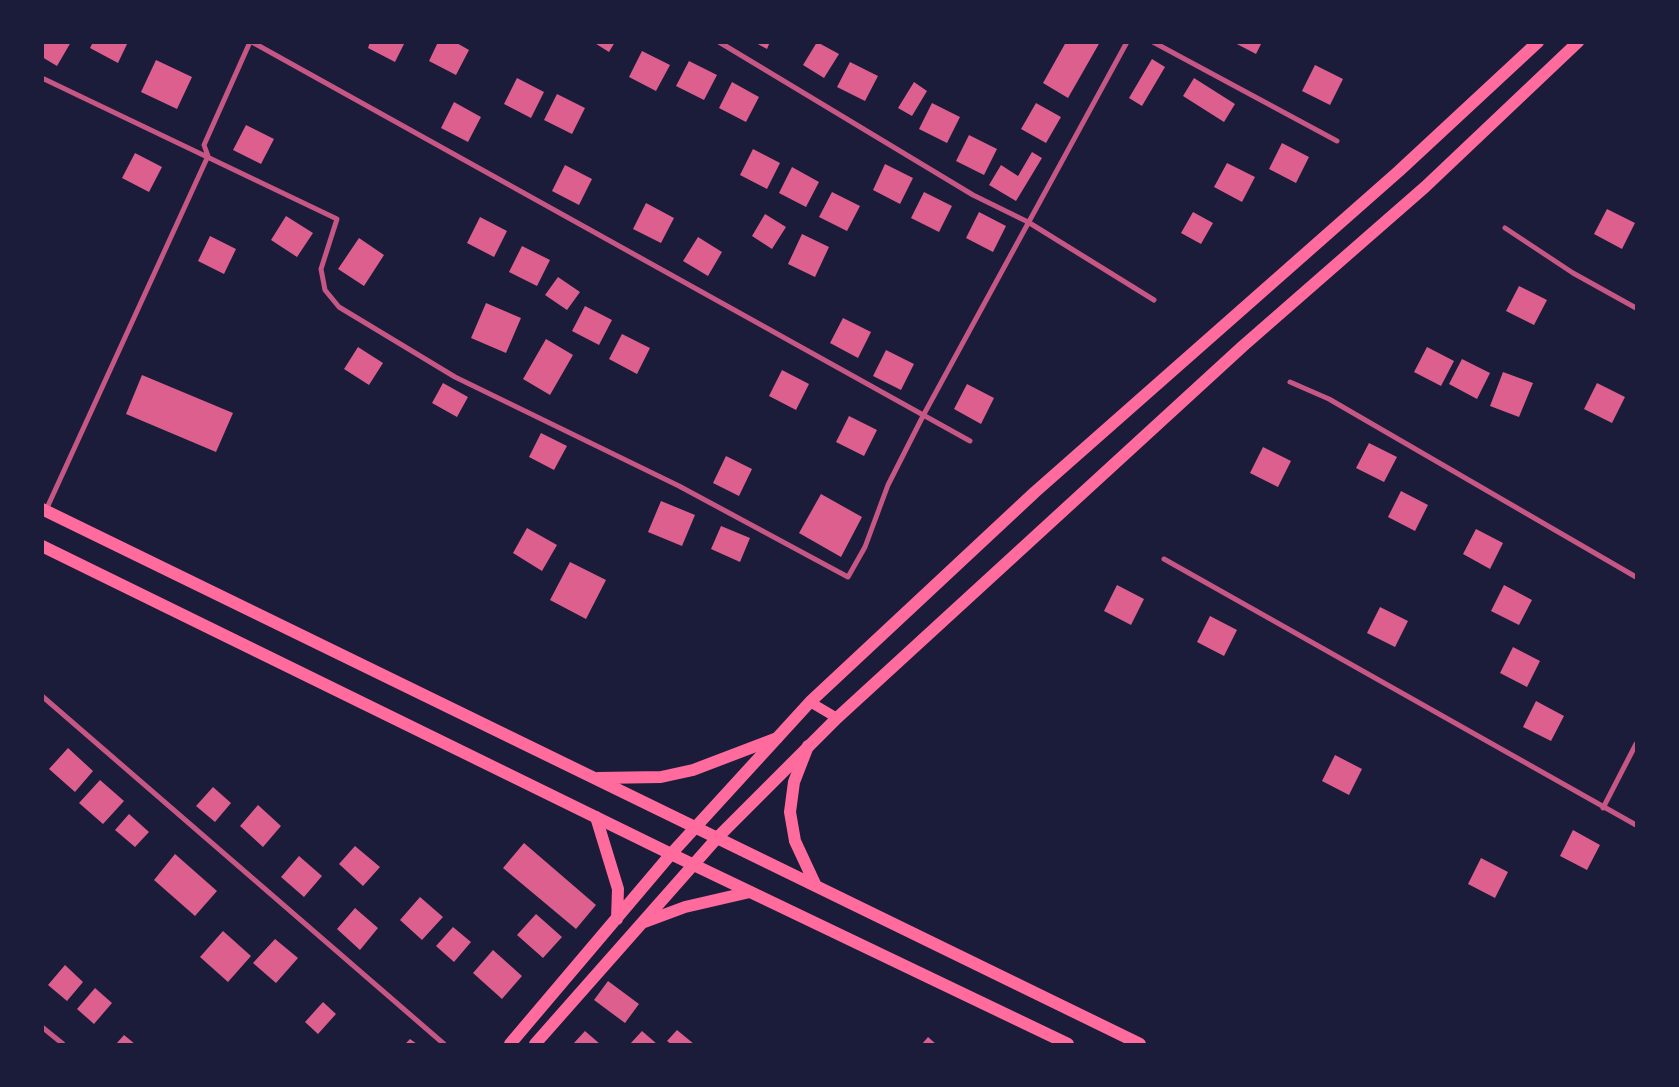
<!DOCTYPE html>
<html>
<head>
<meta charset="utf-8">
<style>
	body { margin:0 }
	#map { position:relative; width:1679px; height:1087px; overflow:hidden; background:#1b1b3a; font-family:Manrope,sans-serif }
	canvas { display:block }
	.frame { position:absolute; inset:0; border:44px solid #1b1b3a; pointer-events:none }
</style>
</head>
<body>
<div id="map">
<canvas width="1679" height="1087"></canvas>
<div class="frame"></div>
</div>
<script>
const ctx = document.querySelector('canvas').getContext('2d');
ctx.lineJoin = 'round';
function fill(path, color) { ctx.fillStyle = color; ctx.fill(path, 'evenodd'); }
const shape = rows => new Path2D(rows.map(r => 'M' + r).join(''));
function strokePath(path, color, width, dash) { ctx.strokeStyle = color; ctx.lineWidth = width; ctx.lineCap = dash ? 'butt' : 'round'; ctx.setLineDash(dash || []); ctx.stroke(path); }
fill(shape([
	[42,42,71,42,57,66,42,57],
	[93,42,128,42,118,63,90,48],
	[370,42,405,42,395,62,368,48],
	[438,42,455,42,469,50,456,75,429,61],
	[593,42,615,42,609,52],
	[754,42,770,42,767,49],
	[817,42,839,54,824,78,803,65],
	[1066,42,1100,42,1068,98,1043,83],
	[1233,42,1262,42,1256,54],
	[642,51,670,65,656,91,629,77],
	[1152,59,1165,67,1142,106,1129,98],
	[156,60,192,77,177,109,141,92],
	[689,61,717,75,704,100,676,86],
	[850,62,878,76,865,101,837,87],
	[1315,65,1343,79,1330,105,1302,91],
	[517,78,544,92,531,118,504,104],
	[1194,78,1235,104,1224,122,1183,96],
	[732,82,759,97,746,122,719,108],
	[914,82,927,91,912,116,898,108],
	[557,94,585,108,572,134,544,120],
	[454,102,481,117,468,142,441,128],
	[932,103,960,117,947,143,919,129],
	[1036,103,1061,117,1046,143,1021,129],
	[246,125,274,139,261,164,233,150],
	[969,135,997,149,984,175,956,161],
	[1282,143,1309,157,1296,183,1269,169],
	[753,149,780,163,767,189,740,175],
	[1032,152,1042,158,1016,201,989,185,1001,165,1018,176],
	[135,153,162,167,149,192,122,178],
	[1227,163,1255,177,1242,202,1214,187],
	[885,164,913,178,900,204,873,190],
	[565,165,592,179,579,205,552,191],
	[792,167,819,182,806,207,779,193],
	[832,192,860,206,847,231,819,217],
	[924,192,952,206,939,232,911,218],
	[646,203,674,218,661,243,633,229],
	[1607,209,1635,223,1622,249,1594,234],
	[979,212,1006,226,993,252,966,238],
	[1193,212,1213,223,1201,244,1181,233],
	[765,214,786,227,772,249,752,236],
	[286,216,313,233,297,257,271,240],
	[480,217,507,231,494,257,467,243],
	[802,234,829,247,815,277,788,264],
	[210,236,236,249,224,274,198,261],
	[698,237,722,252,708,276,683,261],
	[359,238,384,255,364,286,338,269],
	[522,246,550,260,537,286,509,272],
	[558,277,580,292,567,310,545,295],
	[1519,286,1547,300,1534,325,1506,311],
	[486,303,521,318,506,353,471,338],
	[585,306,612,320,599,345,572,331],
	[843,318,871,332,858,358,830,343],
	[622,334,650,348,637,374,609,359],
	[546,339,573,355,550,395,523,379],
	[358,347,383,363,369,385,344,369],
	[1427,347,1454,361,1441,386,1414,372],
	[886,350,914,364,901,390,873,376],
	[1462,359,1490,373,1477,399,1449,384],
	[782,370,809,384,796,410,769,396],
	[1503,372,1533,383,1519,417,1490,406],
	[142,375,233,413,216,452,126,414],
	[443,383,468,397,457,417,432,403],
	[1597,383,1625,397,1612,423,1584,409],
	[967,384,994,398,981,424,954,409],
	[849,416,877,430,864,456,836,442],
	[541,433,567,446,554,470,529,457],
	[1369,443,1397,457,1384,482,1356,468],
	[1263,447,1291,461,1278,487,1250,473],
	[726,456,752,469,739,496,713,483],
	[1401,491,1428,505,1415,531,1388,517],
	[821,494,862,517,841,557,799,533],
	[661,501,695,515,682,546,648,532],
	[721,526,750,538,740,562,711,549],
	[527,528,557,545,542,571,513,553],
	[1476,529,1503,543,1490,569,1463,554],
	[570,562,606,580,586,619,550,600],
	[1117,585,1144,599,1131,625,1104,611],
	[1504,585,1532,600,1519,625,1491,611],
	[1380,607,1408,621,1395,647,1367,633],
	[1210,616,1237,630,1224,656,1197,642],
	[1513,647,1540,661,1527,687,1500,673],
	[1536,701,1564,716,1551,741,1523,727],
	[68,748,93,771,75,792,49,769],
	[1335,755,1362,769,1349,795,1322,781],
	[100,780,124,801,103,824,79,803],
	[213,787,231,803,215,822,196,806],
	[258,805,281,826,263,847,240,826],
	[129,814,149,832,135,847,115,830],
	[1573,830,1600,845,1587,870,1560,856],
	[524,843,596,905,576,929,503,868],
	[355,846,380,867,363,886,339,864],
	[175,854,217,891,195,916,154,880],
	[299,856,322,876,304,897,281,877],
	[1481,858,1508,872,1495,898,1468,884],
	[420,897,443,917,422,940,400,920],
	[355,908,378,928,360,950,337,929],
	[536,914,562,937,543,958,517,935],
	[453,927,471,942,454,962,436,946],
	[223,931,251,956,228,982,200,957],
	[275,939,298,958,276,983,253,963],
	[493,950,522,976,502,999,473,973],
	[65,965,83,982,67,1001,48,985],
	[608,981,639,1004,625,1023,594,1000],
	[95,988,112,1003,94,1024,77,1009],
	[323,1002,336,1014,318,1034,305,1022],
	[677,1030,694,1044,671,1044,667,1041],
	[585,1031,600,1044,573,1044],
	[642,1031,657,1044,630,1044],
	[124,1035,135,1044,116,1044],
	[928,1037,936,1044,922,1044],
	[410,1039,417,1044,405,1044]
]), '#dd5f8e');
strokePath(shape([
	[252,42,970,441],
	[719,42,973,195,1028,222,1154,300],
	[1153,42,1337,141],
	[42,78,337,219,321,269,325,290,339,307,455,377,679,486,848,577,865,547,888,485,924,414,1127,42],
	[1505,228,1573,273,1636,308],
	[1290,382,1329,399,1636,577],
	[46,510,208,156,204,145,250,42],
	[1164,559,1636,825],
	[42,696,444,1044],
	[1603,808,1636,744],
	[42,1027,63,1044]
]), '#c65784', 5);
strokePath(shape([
	[810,702,837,718]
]), '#ff6b9d', 10);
strokePath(shape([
	[596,817,618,889,617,919],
	[642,923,685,907,750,892],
	[510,1044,671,854,810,702,1035,492,1399,171,1538,42],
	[535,1044,717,838,837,718,1243,346,1425,187,1578,42]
]), '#ff6b9d', 12);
strokePath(shape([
	[42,509,1140,1044],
	[42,546,671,854,1068,1044],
	[808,746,794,782,790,812,795,841,816,886],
	[598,778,661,777,693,770,777,738]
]), '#ff6b9d', 12);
</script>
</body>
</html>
